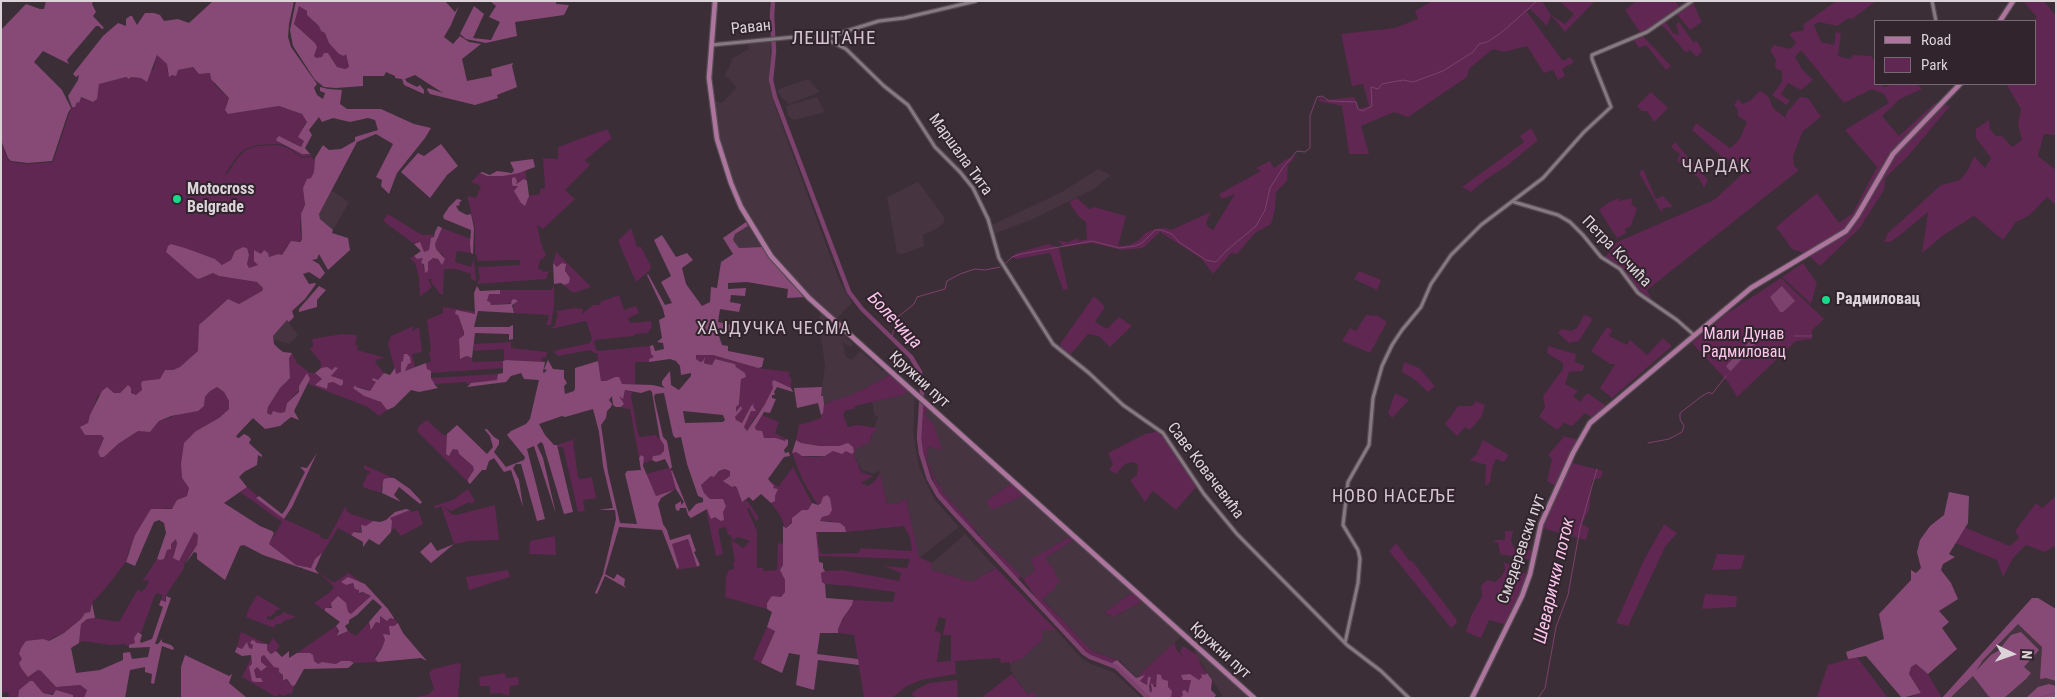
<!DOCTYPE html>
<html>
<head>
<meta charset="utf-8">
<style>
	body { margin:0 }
	#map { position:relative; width:2057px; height:699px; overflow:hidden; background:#3b2e37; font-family:"Roboto Condensed",sans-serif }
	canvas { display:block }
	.frame { position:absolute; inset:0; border:2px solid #dcd3d9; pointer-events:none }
	.legend { position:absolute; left:1874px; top:20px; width:162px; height:65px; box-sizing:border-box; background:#31242d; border:1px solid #756a72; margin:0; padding:6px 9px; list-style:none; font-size:15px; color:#dcd3d9 }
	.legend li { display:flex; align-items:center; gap:10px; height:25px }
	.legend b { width:25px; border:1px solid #756a72 }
	.north { position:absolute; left:1987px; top:629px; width:50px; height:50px; -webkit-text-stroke:4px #31242d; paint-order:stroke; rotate:93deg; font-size:14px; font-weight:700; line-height:20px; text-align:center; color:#dcd3d9 }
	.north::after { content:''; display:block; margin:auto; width:18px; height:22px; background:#dcd3d9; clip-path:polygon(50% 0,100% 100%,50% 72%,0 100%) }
</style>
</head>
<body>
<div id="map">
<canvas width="2057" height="699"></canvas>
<div class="frame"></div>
<ul class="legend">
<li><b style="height:6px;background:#ad759e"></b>Road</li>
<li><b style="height:14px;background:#5f2752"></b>Park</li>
</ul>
<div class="north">N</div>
</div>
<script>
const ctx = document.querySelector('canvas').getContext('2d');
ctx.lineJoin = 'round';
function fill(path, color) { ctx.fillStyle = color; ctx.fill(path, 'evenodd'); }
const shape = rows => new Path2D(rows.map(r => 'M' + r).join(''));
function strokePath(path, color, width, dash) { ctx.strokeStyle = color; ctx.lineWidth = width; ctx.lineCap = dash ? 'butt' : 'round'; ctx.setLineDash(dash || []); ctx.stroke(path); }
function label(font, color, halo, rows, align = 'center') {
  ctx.font = font + ' "Roboto Condensed",sans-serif'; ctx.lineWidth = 4; ctx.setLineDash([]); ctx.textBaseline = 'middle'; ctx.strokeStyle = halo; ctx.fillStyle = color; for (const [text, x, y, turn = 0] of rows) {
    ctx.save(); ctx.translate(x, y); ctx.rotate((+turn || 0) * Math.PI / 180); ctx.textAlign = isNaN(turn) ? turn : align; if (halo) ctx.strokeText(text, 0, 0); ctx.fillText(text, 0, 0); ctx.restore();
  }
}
fill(shape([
	[771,41,769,84,776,109,839,280,852,303,835,320,809,298,766,246,738,198,720,147,711,99,722,103,737,87,725,75,733,58,749,49,748,43],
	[808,79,820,92,789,104,782,98,777,90],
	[817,97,824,111,822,113,794,120,788,116,786,106],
	[1098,169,1111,175,1094,189,1033,219,994,234,992,225,1062,192],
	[918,182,944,217,944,222,938,228,923,235,924,246,902,254,897,253,887,197],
	[331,190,349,202,333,230,320,219,319,214],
	[748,226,763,247,739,248,733,240,735,234],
	[820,310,827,316,825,318,853,344,850,347,843,342,845,355,848,358,851,360,861,351,883,371,886,369,892,374,854,395,823,404,821,396,825,366,819,321],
	[287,320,298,335,289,344,273,339,273,336],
	[910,390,915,395,913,432,919,467,934,499,959,527,919,558,906,499,896,504,887,504,879,470,874,474,862,470,854,454,856,449,870,442,878,416,875,416,872,402,903,395],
	[930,408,1012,483,986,501,1025,495,1071,536,1032,559,1035,571,1029,576,1023,579,1005,559,983,541,973,526,942,491,927,460,928,447,940,450,924,414],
	[965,534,996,568,971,582,930,569,930,565],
	[1074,539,1133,592,1105,612,1107,616,1110,614,1113,617,1143,601,1182,636,1136,678,1120,661,1092,651,1042,598,1055,589,1054,570,1045,558],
	[2032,598,2038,598,2056,609,2056,698,1942,698],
	[1041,630,1056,630,1082,659,1091,664,1113,672,1142,698,1036,698,1032,691,1028,695,1010,670,1013,661,1022,659,1034,647,1042,641],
	[1196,648,1251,698,1221,698,1222,695,1194,652]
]), '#473441');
fill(shape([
	[1432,1,1542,1,1551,15,1565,24,1574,14,1559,1,1595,1,1565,32,1551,15,1547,26,1530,9,1527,12,1563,61,1570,57,1574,62,1562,69,1565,76,1558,80,1553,70,1544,73,1527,46,1504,52,1493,49,1469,69,1467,77,1408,117,1394,112,1361,126,1369,154,1349,154,1342,106,1318,101,1320,97,1324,100,1355,97,1358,109,1369,106,1363,84,1352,86,1341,34,1395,28,1418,19,1415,11],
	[1636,1,1675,1,1681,8,1692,1,1702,22,1690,30,1675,12,1664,19,1673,33,1679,35,1676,24,1679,22,1694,43,1696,41,1699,44,1702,51,1697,57,1690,50,1686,53,1664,27,1658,24,1642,35,1671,66,1666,70,1646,45,1639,48,1633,39,1641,34,1625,10],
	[1836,1,1876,1,1852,19,1849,18,1837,26,1818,22,1814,25,1821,42,1834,45,1836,32,1841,33,1838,56,1850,59,1854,55,1871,56,1876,63,1876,84,1881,84,1885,87,1893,84,1917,84,1922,89,1900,99,1882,116,1899,136,1935,103,1950,106,1908,156,1885,178,1884,190,1859,229,1820,266,1807,254,1792,249,1776,227,1817,193,1839,223,1852,214,1877,167,1845,130,1889,103,1884,94,1872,89,1844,103,1801,50,1795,57,1802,69,1813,80,1801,90,1788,83,1781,94,1790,101,1786,105,1772,95,1782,82,1782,71,1775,68,1776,60,1770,50,1774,45,1790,49,1796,43,1790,35,1792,32,1803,31,1804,24],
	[2023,1,2044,1,2056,16,2056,135,2044,134,2038,156,2056,170,2056,205,2047,197,2030,215,2016,222,2003,240,1974,216,1945,234,1922,253,1928,212,1899,236,1890,242,1884,242,1888,233,1941,185,1960,180,1968,170,1974,156,1985,168,1991,158,1976,138,1976,129,1989,120,1990,129,1996,136,2002,136,2012,147,2022,140,2018,125,2021,109,2006,84,2036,84,2036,21,2033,21,2037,17],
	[299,5,307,11,307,15,319,26,321,31,325,33,329,43,346,54,349,67,345,69,337,67,331,57,316,59,314,56,315,43,294,24],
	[157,55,160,56,167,64,168,74,172,75,178,70,193,67,198,71,205,74,210,73,215,85,229,98,226,106,228,114,279,106,302,114,307,122,303,126,304,141,301,147,288,140,277,141,302,154,310,153,312,156,302,157,288,147,280,144,257,145,245,149,239,154,225,174,226,175,240,155,246,150,257,146,279,145,288,148,302,158,312,157,315,161,314,172,304,201,305,205,301,214,300,229,302,240,287,246,282,255,278,254,268,257,264,250,257,262,259,265,255,267,249,268,247,264,249,255,247,248,243,247,235,251,231,260,224,265,220,264,215,259,199,279,213,273,219,276,257,282,263,288,262,291,239,304,228,299,202,322,199,351,180,367,135,396,124,388,120,393,98,395,88,423,104,438,98,452,104,457,118,444,138,431,150,432,159,421,204,406,205,397,209,392,217,387,224,392,229,401,229,409,219,418,196,431,182,478,189,488,187,496,177,500,173,509,166,508,129,550,126,562,104,590,92,603,90,612,85,613,81,619,64,633,54,637,22,659,29,677,38,670,41,671,56,687,80,685,87,690,86,694,84,698,73,698,73,695,43,693,33,681,19,690,18,698,9,698,8,692,1,693,1,141,7,158,11,162,27,164,53,162,69,114,72,107,78,102,79,103,80,98,93,102,97,98,98,84,126,77,129,79,131,77,141,78,149,74,154,68],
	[1760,91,1768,96,1773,108,1788,120,1785,117,1787,112,1800,97,1808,98,1821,117,1803,131,1793,156,1794,166,1799,170,1647,290,1652,300,1640,292,1620,266,1605,257,1610,252,1608,246,1714,200,1740,176,1744,168,1739,163,1722,157,1692,130,1696,123,1730,148,1739,140,1747,122,1738,116,1738,110,1734,105,1738,99,1742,104,1750,101],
	[1651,92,1668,108,1654,122,1647,111,1642,111,1637,106],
	[1531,128,1538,140,1508,165,1485,180,1471,192,1462,187,1524,142,1520,136],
	[607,129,612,138,585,160,590,165,565,190,575,199,543,229,537,225,541,243,546,256,540,260,538,269,542,270,543,272,549,271,546,279,478,284,478,281,480,279,478,267,520,265,520,260,478,261,475,253,475,228,467,196,476,198,481,186,471,182,480,173,487,176,503,176,525,170,527,181,520,181,515,184,513,180,512,184,517,185,517,189,528,200,528,196,540,194,540,189,545,188,543,158,558,159,558,147],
	[1675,142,1708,180,1704,188,1699,178,1687,170,1677,160,1680,154,1671,147],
	[1297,155,1288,165,1287,181,1276,192,1275,210,1271,224,1255,233,1237,254,1231,253,1213,274,1202,259,1160,232,1143,248,1122,250,1092,243,1064,247,1058,241,1068,242,1078,238,1079,241,1087,239,1086,222,1079,217,1069,202,1077,198,1089,209,1094,207,1126,216,1118,246,1129,245,1139,240,1145,233,1155,229,1166,228,1171,230,1211,212,1206,223,1208,227,1213,230,1235,194,1222,199,1219,194,1261,171,1256,168,1270,161,1274,168,1285,160],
	[1643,169,1656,199,1663,196,1673,207,1663,208,1662,213,1639,173],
	[1619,198,1619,201,1633,198,1631,204,1637,208,1631,226,1625,229,1626,233,1617,238,1599,210,1609,202],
	[388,214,422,235,434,235,430,243,430,250,424,252,415,242,414,244,383,221],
	[442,228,471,239,471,253,457,251,455,262,471,267,474,259,476,281,471,279,471,274,456,269,444,269,443,294,440,294,431,282,432,279,428,279,432,287,420,297,419,278,415,263,410,258,414,256,417,259,423,258,424,271,427,269,428,262,433,258,438,259,440,263,444,256,436,249,435,244],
	[631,228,637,247,641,247,651,266,649,271,636,282,618,241],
	[1048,244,1059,248,1068,289,1063,290,1050,253,1017,259,1011,257,1017,253],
	[556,252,591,287,573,293,564,285,569,283,565,271,567,266,557,267,553,263],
	[1803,263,1817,283,1811,304,1782,277],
	[1359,271,1381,280,1377,290,1354,279],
	[1781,278,1824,319,1812,330,1812,339,1796,341,1737,397,1728,382,1692,343,1726,314],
	[554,284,554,306,551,325,546,325,549,317,548,315,514,313,513,303,492,305,487,301,489,293,498,294,500,294,500,290,552,290],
	[619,295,624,310,636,306,639,313,628,318,630,323,651,321,652,326,650,330,648,333,636,334,633,336,595,340,594,343,597,351,650,346,651,354,655,357,649,359,649,362,635,362,635,384,622,384,615,377,606,381,601,381,597,353,594,353,591,350,558,356,553,351,590,343,592,338,586,321,551,329,551,327,554,327,558,314,556,311,574,308,583,309,582,314,593,305,601,305,600,302],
	[1094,296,1105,307,1095,322,1107,329,1119,317,1132,326,1110,347,1099,336,1088,334,1070,355,1062,349,1060,344],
	[443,307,477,312,472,314,456,310,464,332,459,348,462,359,467,356,472,358,473,362,503,361,503,368,431,373,427,370,426,363,431,362,429,353,431,351,427,320,443,313],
	[1366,315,1378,316,1387,322,1370,353,1342,341,1350,328,1356,331],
	[1584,315,1591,317,1592,320,1579,341,1569,343,1558,333,1561,329,1571,331,1577,328],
	[414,326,412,331,419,327,422,352,412,354,415,367,405,371,407,367,403,361,402,372,396,374,388,344,391,336],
	[1607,327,1612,330,1609,336,1627,345,1630,340,1647,355,1663,338,1672,346,1612,398,1600,388,1615,364,1610,364,1591,351],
	[342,334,357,335,355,346,358,344,357,350,386,358,378,359,375,362,384,373,378,381,375,378,377,382,370,391,363,388,353,387,364,396,381,402,387,410,379,416,368,407,308,384,310,379,287,403,285,412,271,415,267,413,268,407,280,388,290,378,289,358,292,353,297,363,310,373,315,373,322,379,315,385,327,389,328,383,333,382,341,386,335,378,331,376,335,370,338,370,321,368,321,363,310,349,313,346,312,339],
	[511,342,511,348,547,352,546,357,542,358,541,360,545,362,504,360,504,350,503,349,474,351,474,344],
	[1548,346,1576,354,1575,362,1585,366,1582,371,1569,372,1565,384,1578,391,1573,396,1580,402,1587,393,1608,407,1594,419,1585,413,1572,426,1564,423,1557,430,1539,417,1545,407,1543,396,1563,369,1563,363,1547,353],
	[696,355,713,355,758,368,790,372,788,375,791,378,791,388,774,380,773,388,765,404,753,420,747,431,744,427,751,410,751,406,742,423,736,420,735,417,738,411,735,412,736,407,739,403,741,379,735,364,715,359,712,365,707,364,703,361,699,362,696,359],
	[1404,362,1419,368,1435,386,1428,392,1414,379,1402,372],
	[498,374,498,380,467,384,466,382,434,384,431,378],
	[892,374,910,390,903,395,855,406,854,409,846,410,843,415,848,427,858,425,877,428,871,436,870,442,856,449,854,454,861,472,873,476,861,483,868,486,875,481,880,473,887,504,896,504,906,499,919,557,932,563,930,569,971,582,996,568,1056,630,1042,630,1042,641,1034,647,1022,659,1013,661,1011,666,1009,662,1001,663,1000,658,955,661,956,674,921,680,907,686,892,698,864,698,854,635,838,633,838,629,853,600,893,602,895,592,850,586,825,584,822,582,821,573,825,571,842,570,899,581,901,573,884,566,907,568,910,559,818,556,816,532,818,533,818,543,821,554,858,553,861,548,912,551,910,537,904,526,846,532,845,527,830,521,821,521,821,503,817,504,802,479,792,453,795,452,802,456,815,457,825,456,833,451,839,446,820,446,801,443,796,440,799,425,821,418,824,404,854,394],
	[939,617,946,619,943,635,951,635,951,661,937,662,941,633,935,631],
	[625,390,632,392,631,396,638,434,640,437,656,435,664,445,664,451,660,455,653,456,652,460,643,464,644,457,641,455,639,458,630,409,622,408,624,404,618,398,619,396,624,397],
	[1395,393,1409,400,1392,418,1388,413],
	[1476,401,1485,405,1482,416,1470,430,1465,427,1457,436,1445,424,1458,406,1472,406],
	[923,402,929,409,924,414,934,425,942,450,928,447,927,460,935,478,939,486,942,486,942,491,973,526,979,536,983,536,983,540,1005,559,1021,576,1018,579,958,516,937,490,923,452,920,426],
	[762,415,779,422,775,433,786,439,785,441,776,438,764,438,760,430,756,430,755,428],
	[427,420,443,435,447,435,446,454,451,454,453,449,459,450,459,454,473,466,475,470,468,479,468,482,417,431,419,426],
	[1160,431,1197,486,1176,510,1153,491,1145,502,1130,480,1137,475,1138,465,1134,462,1125,464,1116,474,1109,470,1113,464,1108,453,1145,434],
	[1562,436,1580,440,1569,462,1603,471,1601,478,1592,480,1589,510,1582,524,1589,528,1586,540,1545,529,1541,524,1557,487,1547,481,1552,459,1548,455,1563,438],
	[578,438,573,441,578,477,580,479,592,477,596,498,583,500,585,511,578,512,563,447,557,447,557,445],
	[1483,440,1509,455,1504,462,1496,459,1492,468,1490,482,1485,486,1486,465,1470,460,1477,454,1482,456,1477,453],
	[364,465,394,478,388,478,381,488,382,493,362,487,367,475,371,472,364,469],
	[672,467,671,471,676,489,656,496,646,474],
	[793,467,812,503,808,510,785,528,780,515,771,503,775,501,775,496,777,492,771,484,772,482,778,487],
	[726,469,730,471,730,476,725,479,727,483,737,488,741,499,742,501,747,500,759,518,756,521,749,508,747,509,757,531,757,568,763,568,764,571,777,570,778,543,783,544,783,565,780,570,785,580,785,592,781,597,767,602,767,609,725,597,726,577,729,570,734,569,733,562,735,561,731,540,743,548,750,541,738,537,733,540,730,535,728,535,726,527,718,529,723,554,716,556,706,510,707,509,715,517,723,512,723,499,710,499,704,493,701,485,711,476,714,477,720,471],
	[1012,483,1025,495,992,510,986,501],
	[247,487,258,496,256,497,284,519,320,535,320,537,324,539,328,539,345,507,347,506,346,510,351,514,373,521,367,526,360,527,362,533,356,531,351,535,338,528,322,554,315,559,311,568,296,565,269,544,282,522,240,492],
	[468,489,475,501,470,504,469,502,451,511,443,506,451,514,456,515,495,505,499,540,469,541,454,544,441,506,435,509,434,506,453,500],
	[2056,496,2056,545,2045,552,2026,545,2013,558,2003,577,1997,560,1953,542,1964,527,2010,546,2019,538,2015,531,2036,503,2042,508],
	[410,510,412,512,418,510,423,524,401,536,394,528,390,532,390,517],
	[1664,524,1677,533,1665,547,1628,626,1616,623,1644,560],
	[1505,531,1513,531,1511,541,1514,548,1534,551,1532,560,1500,554,1498,543,1493,542,1496,540,1505,540],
	[194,532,198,535,197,545,184,563,184,568,165,597,166,602,161,600,162,595,158,593,155,595,141,633,138,632,135,643,126,646,126,644,111,645,82,641,79,643,81,624,87,619,95,618,119,622,138,589,141,592,144,590,149,581,146,580,142,582,157,559,160,560,164,559,167,550,176,539,177,544,173,557],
	[555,536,556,555,529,554,530,541],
	[1071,536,1074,539,1069,543,1045,558,1055,571,1056,576,1061,581,1056,584,1055,589,1042,599,1092,651,1117,660,1112,663,1094,658,1085,652,1032,595,1034,595,1023,579,1035,571,1031,559],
	[688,539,697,567,675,570,679,567,672,544],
	[1396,543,1409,560,1413,562,1456,619,1457,623,1451,628,1389,551],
	[1717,554,1745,555,1741,569,1712,570],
	[1504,563,1511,564,1511,570,1530,574,1507,628,1503,624,1489,620,1481,638,1466,632,1471,616,1482,596,1481,586,1487,580,1495,582,1501,577,1505,570],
	[508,570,510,577,469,590,466,577],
	[319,572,332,582,335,582,346,575,347,572,360,581,358,582,352,579,351,583,359,590,360,594,363,592,371,596,351,615,331,604,333,607,325,608,325,611,314,603,329,593,334,587],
	[1133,592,1143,601,1113,617,1110,614,1108,616,1105,612],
	[1705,594,1737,596,1736,607,1702,609],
	[257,595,281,609,277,610,270,617,267,616,267,619,273,620,276,616,279,616,284,612,296,617,284,621,281,624,276,624,274,628,246,617,249,608],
	[380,616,385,620,394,618,398,623,391,630,391,633,385,640,382,648,376,655,375,658,378,662,354,663,350,661,336,664,322,662,318,664,297,653,336,626,339,636,348,631,356,636,369,622,370,628,374,626,376,622,380,621],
	[767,627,775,630,761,663,753,659],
	[241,632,267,644,269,644,273,638,280,646,274,654,266,650,264,643,253,645,252,649,244,647,242,649,237,647],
	[1175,642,1176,649,1183,657,1180,651,1183,646,1197,655,1202,667,1207,673,1199,680,1197,679,1182,678,1185,680,1190,679,1191,680,1188,693,1186,692,1180,698,1171,698,1168,688,1162,679,1158,680,1154,688,1150,685,1152,691,1150,693,1149,682,1148,681,1146,685,1145,684,1140,681,1140,676,1138,676],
	[264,655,279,668,283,677,292,685,295,685,291,695,289,693,284,696,279,694,276,697,242,677,251,658,256,678,254,670,257,667,266,669,267,668,261,662,261,657],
	[1857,657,1888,698,1817,697,1828,665],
	[458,663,461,664,458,697,419,698,418,696,428,695,434,689,429,673,433,669],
	[1916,664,1928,674,1942,698,1908,698,1921,693,1909,674,1911,667],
	[505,673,506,678,518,677,519,685,510,686,509,696,500,693,490,694,490,686,480,686,479,677],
	[1012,674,1028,695,1032,691,1036,695,1036,698,981,698],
	[957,680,958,698,916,698,911,694,919,688,929,683]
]), '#5f2752');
fill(shape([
	[46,1,93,1,92,4,96,12,93,16,104,28,102,29,99,26,96,26,67,60,69,64,43,51,34,62,62,90,71,108,68,113,52,161,28,163,11,161,8,158,1,140,1,30,26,4,40,9,44,9],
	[213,1,294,1,289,24,288,37,291,47,317,84,314,88,317,95,323,99,325,93,320,91,320,87,328,89,342,90,340,104,347,109,381,109,414,124,431,128,425,138,397,173,389,194,381,186,382,180,376,177,393,144,376,134,357,142,319,214,320,219,333,230,332,233,348,238,350,250,328,270,319,254,317,259,312,260,319,264,325,273,320,279,309,272,303,274,309,284,315,283,316,284,305,299,292,311,294,317,289,322,287,320,273,336,274,344,278,348,283,352,292,353,289,358,290,378,280,388,268,407,267,413,271,415,273,411,280,413,285,412,287,403,299,392,299,386,307,373,310,379,294,411,299,420,291,417,280,426,265,429,253,418,237,435,236,437,239,438,244,434,248,436,251,439,249,443,262,455,262,457,258,455,257,465,244,472,239,477,247,487,224,503,260,526,272,531,274,533,269,544,296,565,311,568,315,559,322,553,315,569,319,574,263,555,244,545,240,546,225,580,197,559,197,553,194,552,184,565,197,545,198,535,194,532,179,561,173,558,177,544,176,539,171,544,171,549,167,550,164,559,160,560,157,559,166,533,164,523,159,520,154,522,135,566,126,562,135,535,151,509,172,509,177,500,187,496,189,488,182,478,181,464,184,443,196,431,219,418,229,409,229,401,224,392,217,387,209,392,205,397,204,406,198,411,171,416,159,421,150,432,138,431,118,444,104,457,100,457,98,452,104,438,101,435,85,435,80,427,88,423,90,415,102,391,107,387,114,393,120,393,128,385,131,388,131,393,136,395,142,390,141,383,143,381,160,379,165,370,173,370,180,367,198,351,199,325,228,299,239,304,262,291,263,288,257,282,219,276,213,273,199,279,196,278,166,252,168,246,171,244,185,248,215,259,222,265,231,260,235,251,243,247,247,248,249,255,247,264,249,268,258,265,254,261,254,250,261,254,264,250,268,253,269,257,278,254,282,255,291,241,300,242,302,240,301,214,305,205,303,188,307,179,311,178,314,172,315,158,323,145,329,150,341,149,355,141,355,137,378,130,375,120,368,118,350,122,333,118,322,122,319,117,309,130,312,135,305,148,310,154,302,154,277,141,276,139,279,136,301,147,304,141,298,137,299,135,307,122,302,114,279,106,228,114,225,110,229,98,211,79,210,73,199,74,193,67,178,70,176,76,172,75,169,77,167,64,157,55,147,82,141,78,131,77,129,79,126,77,99,84,97,99,93,102,81,97,79,103,77,102,75,107,72,107,68,96,78,80,79,75,76,77,73,74,103,36,118,23,126,26,126,19,130,16,132,16,137,25,145,13,154,13,160,15,164,21,178,19,189,23],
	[296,1,445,1,455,12,459,6,451,25,444,37,453,44,460,36,469,42,481,44,462,59,467,81,492,76,491,69,513,63,512,66,517,87,497,95,498,98,475,105,430,94,427,90,428,88,443,93,415,75,405,79,407,82,417,87,420,85,424,90,424,94,404,85,402,79,395,78,395,76,386,72,384,76,363,76,363,86,336,88,324,87,315,80,293,46,290,30],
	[299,6,307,11,307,15,319,26,321,31,325,33,329,43,339,54,344,56,346,54,349,67,345,69,337,67,328,53,324,53,322,57,316,58,314,56,317,47,315,43,294,24],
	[490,1,556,1,556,4,569,5,564,15,515,22,517,36,486,43,466,39,460,34,474,6,484,14,473,38,491,40,500,22,489,17,496,6],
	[441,144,458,166,447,175,430,198,401,172,418,153,424,156],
	[533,159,535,167,519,173,503,176,487,176,480,173,482,172,490,175,497,171,512,173,514,170,510,162],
	[515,177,517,181,516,184,524,179,527,181,529,196,525,206,521,203,514,191,518,186,513,186,512,184,512,178],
	[457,199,462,200,459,203,460,205,456,206,459,211,467,215,471,214,474,228,473,254,471,253,470,243,471,230,444,219,443,216,449,207],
	[746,222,748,226,735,234,733,240,739,248,763,247,787,279,806,297,787,298,788,289,747,282,728,283,728,289,746,288,745,296,731,295,730,302,741,304,739,312,720,309,718,322,737,326,736,332,721,331,718,333,722,345,728,346,728,351,764,358,762,367,758,368,713,355,696,355,696,359,700,362,703,361,705,357,704,363,707,364,712,365,715,359,735,364,736,367,745,373,746,377,741,379,739,404,736,407,736,412,741,406,742,409,735,417,736,420,742,423,751,406,755,403,753,406,756,411,751,411,744,427,747,431,765,404,773,388,772,382,774,380,791,388,793,392,777,387,774,392,775,395,772,395,772,398,776,399,770,413,764,412,755,427,756,430,762,431,764,438,776,438,785,441,786,439,788,440,788,445,784,450,785,453,789,452,790,456,784,457,768,479,774,486,773,488,778,489,775,496,775,501,771,503,761,494,753,501,749,497,742,502,737,488,735,486,732,487,723,481,730,476,730,471,725,469,719,471,714,477,711,476,701,485,704,493,710,499,723,499,726,506,723,512,724,520,721,521,715,517,711,519,707,509,691,518,688,515,686,508,680,508,679,511,676,510,675,505,681,501,681,505,684,502,676,489,671,471,672,470,689,512,696,504,703,502,703,498,698,496,687,464,681,437,675,438,673,435,664,393,655,394,654,397,663,437,667,441,672,467,670,469,665,459,656,462,652,460,653,456,660,455,664,451,664,445,660,439,652,392,650,390,641,393,625,390,623,399,619,396,624,404,621,407,616,407,613,405,612,396,609,400,612,404,611,407,607,411,606,418,601,425,608,472,620,523,637,524,625,474,627,471,641,470,639,458,641,455,644,457,643,466,656,496,674,490,661,498,658,504,663,524,667,530,670,540,690,534,696,551,694,552,700,565,697,567,688,539,672,544,679,567,677,569,662,530,619,527,605,574,614,579,617,574,625,579,624,585,626,588,605,576,597,594,595,593,603,574,616,519,615,510,598,510,613,508,603,466,599,432,593,409,565,417,562,416,539,424,545,435,554,445,557,445,573,512,564,514,543,444,541,442,537,445,543,458,556,514,534,446,527,449,545,519,537,521,521,464,516,464,513,468,519,480,523,507,511,470,504,472,494,458,489,461,486,470,482,470,470,484,468,482,468,479,474,470,473,466,459,454,458,450,453,449,449,456,446,454,447,434,457,425,487,454,493,447,490,436,485,430,485,429,487,429,494,437,499,440,499,444,494,452,506,467,524,460,525,457,507,435,511,431,526,424,530,419,539,380,524,379,521,373,511,376,506,382,467,387,471,383,497,380,498,374,503,373,503,361,506,360,545,362,543,372,544,373,547,370,544,369,548,360,553,369,564,370,564,378,567,383,564,386,565,394,574,391,575,388,575,368,598,361,601,381,606,381,615,377,619,377,622,384,653,385,665,388,662,385,662,381,670,371,671,385,679,390,691,376,691,373,681,375,680,366,676,361,670,359,649,362,649,359,654,357,651,354,650,346,653,345,655,351,664,349,663,343,657,342,662,338,659,320,665,317,663,309,647,275,648,274,665,305,672,303,661,282,671,276,654,240,662,235,676,257,687,253,693,260,682,268,686,284,702,306,710,302,711,287,717,288,721,262,733,254,723,238],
	[683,411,723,415,725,420,723,422,685,423],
	[438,226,442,228,435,244,436,249,445,259,442,265,438,259,433,258,428,262,428,271,425,273,424,264,421,263,423,258,417,259,414,256,421,251,414,244,420,242,424,252,429,250,431,238,434,237,435,232],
	[553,263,557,267,562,263,566,264,565,271,570,278,569,283,564,285,561,283,554,284],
	[319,286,326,290,317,300,317,307,299,312,299,309],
	[477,286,480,291,500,290,500,294,489,294,487,301,490,302,491,305,511,304,512,300,514,299,518,301,512,305,514,313,478,311,474,327,509,327,513,325,513,339,509,340,509,334,475,333,472,358,467,356,460,359,459,339,464,335,464,332,458,315,455,314,456,310,475,314,474,293],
	[404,354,407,354,410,357,411,363,408,364,405,371,426,363,427,369,431,371,431,378,435,385,438,388,419,392,411,390,394,407,387,410,381,402,364,396,353,388,356,385,356,387,370,391,376,382,372,380,373,378,378,380,384,373,390,375,395,368,396,374,401,372,401,362,403,361],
	[327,367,332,370,335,367,338,368,331,376,343,380,343,384,341,386,333,382,328,383,327,389,315,385,322,379,315,373,321,368],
	[822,387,821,396,823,396,824,404,823,413,821,415,818,403,797,408,794,388],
	[796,440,801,443,820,446,839,446,848,443,853,447,854,452,852,454,846,451,842,454,833,451,825,456,802,456,796,452,792,453],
	[317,453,292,507,284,519,256,498,259,496,282,514,286,509,305,472,300,467,307,468],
	[388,478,394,478,410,489,422,502,420,504,399,487,394,495,401,502,382,493,383,482,384,479],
	[1949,492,1969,496,1968,523,1949,554,1955,557,1943,564,1941,570,1951,583,1958,599,1939,611,1949,622,1942,628,1957,649,1928,674,1916,664,1911,667,1909,674,1921,693,1902,698,1866,656,1848,659,1846,652,1884,639,1879,614,1911,580,1911,570,1916,573,1921,568,1917,552,1920,540,1930,526,1944,515],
	[827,495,830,498,832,510,829,515,822,517,820,521,840,523,845,527,846,532,816,532,819,562,823,563,823,568,825,571,821,573,822,582,825,584,826,598,853,600,852,605,843,618,838,629,838,633,820,633,817,654,858,659,859,665,818,660,814,690,796,685,800,655,789,653,782,673,761,663,775,631,767,627,772,612,767,609,767,603,772,596,781,597,785,592,785,580,780,570,783,565,783,526,786,528,792,523,792,518,802,510,808,510,812,503,818,505,821,503,823,497],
	[406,509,410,510,390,518,392,521,391,532,379,545,369,539,363,547,363,542,351,535,354,532,362,533,361,525,366,526,373,521,380,522,386,520,395,512],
	[431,542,437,551,454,544,431,563,420,552],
	[348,577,365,584,388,609,394,618,393,619,390,618,387,621,380,616,380,623,376,622,371,630,369,622,382,607,373,599,357,615,349,620,349,623,345,626,348,631,337,636,339,631,336,626,340,622,325,611,325,608,332,608,331,603,338,596,346,603,348,612,351,614,371,596,363,592,359,593,359,590,355,589,353,583,346,585,341,582],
	[166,596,171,598,155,644,158,644,162,639,162,642,171,645,174,648,173,650,162,646,154,684,151,683,152,674,145,672,145,667,130,670,125,698,84,698,87,690,80,685,56,687,41,671,38,670,28,677,21,668,19,663,22,659,19,654,21,648,26,641,43,639,49,641,64,633,81,619,85,613,90,612,92,603,95,618,87,619,81,624,79,643,71,648,76,673,100,670,123,660,123,653,130,652,132,659,148,657,150,647,129,648,129,645,135,643,134,638,138,632,142,635,140,641,141,643,152,639,163,607,159,605,161,600,166,602],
	[2032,598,2038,598,2056,609,2056,681,2046,678,2040,679,2042,647,2018,624,1983,660,1976,671,1991,655,1998,651,2011,635,2021,632,2039,650,2024,667,2031,673,2026,679,2004,698,1990,698,1973,676,1950,698,1942,698],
	[398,623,403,633,427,661,421,658,378,662,375,659,382,648,385,640,383,634,390,635,389,626,394,626],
	[252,640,255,641,256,643,267,644,267,650,271,654,276,651,282,657,289,651,289,658,297,653,310,653,313,655,314,661,318,664,322,662,336,664,341,661,350,661,354,663,348,668,304,669,295,685,292,686,287,679,283,680,283,675,279,672,279,668,274,667,264,655,261,657,261,662,267,667,261,671,257,667,254,670,256,678,261,678,263,682,255,682,252,681,249,667,252,664,251,655,242,656,235,652,237,647,242,649,247,642,249,648,252,649,253,645,250,643],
	[185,655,229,676,232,674,229,683,247,698,181,698,181,667],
	[1117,660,1136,678,1145,675,1140,681,1145,684,1147,685,1148,677,1151,677,1149,686,1150,693,1152,691,1151,684,1152,683,1154,687,1156,687,1157,674,1161,675,1162,679,1168,681,1168,687,1172,691,1171,698,1151,698,1112,663],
	[1207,673,1212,680,1211,690,1216,695,1214,698,1180,698,1183,695,1182,691,1185,690,1188,693,1191,680,1183,680,1181,675,1190,674,1199,680,1202,677,1201,674,1205,675],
	[30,681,33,681,43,693,53,695,56,690,73,695,73,698,18,698,19,690],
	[2049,684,2056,686,2056,698,2026,698,2038,687]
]), '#874a77');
fill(shape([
	[1782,286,1795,301,1783,312,1780,312,1770,297],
	[1755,336,1757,341,1755,344,1731,371,1729,370,1726,366]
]), '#7d416d');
strokePath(shape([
	[1005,264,1012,257,1021,254,1092,241,1119,248,1135,246,1142,243,1155,230,1161,230,1172,234,1179,242,1206,260,1216,262,1227,250,1256,226,1265,210,1270,188,1284,166,1297,151,1305,152,1310,148,1310,116,1317,97,1322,96,1329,101,1356,102,1358,109,1363,111,1372,106,1371,87,1378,89,1382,84,1403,80,1413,82,1443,71,1473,52,1479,44,1487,42,1501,33,1537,1],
	[1776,331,1785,334],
	[1794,336,1812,336],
	[892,338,895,322,899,316,914,304,917,297,945,289,947,281,960,274,975,269,985,270,1000,267],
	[1648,443,1669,439,1682,432,1684,426,1680,419,1680,413,1702,396,1709,392,1712,394,1726,376],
	[1538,698,1545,688,1556,627,1568,595,1580,528,1597,469],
	[2037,698,2056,693]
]), '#7d416d', 1);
strokePath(shape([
	[773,1,772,16,774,51,771,80,775,97,849,292,862,309,911,357,920,372,922,391,919,438,921,453,929,479,938,495,953,512,1084,653,1090,657,1116,667,1148,698]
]), '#7d416d', 4.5);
const minor = shape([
	[1932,1,1936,21],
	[824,38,879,21,904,18,976,1],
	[711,45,795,37,824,38,846,49,884,86,908,105,935,147,960,172,973,188,988,219,999,258,1053,344,1089,373,1123,405,1163,433,1204,494,1237,534,1347,645,1381,671,1409,698],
	[1514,202,1558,215,1570,222,1583,235,1601,257,1620,269,1638,293,1677,320,1694,335],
	[1345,643,1358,583,1360,559,1358,550,1343,525,1348,482,1369,445,1373,398,1382,366,1392,345,1402,330,1421,307,1431,284,1451,255,1481,225,1543,178,1584,132,1611,107,1592,59,1592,55,1647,32,1692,1]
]);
const major = shape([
	[715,1,709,78,717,139,731,183,741,207,771,256,809,298,1254,698],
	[2000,21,2013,1],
	[1472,698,1522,596,1530,574,1541,524,1573,453,1590,423,1751,288,1846,231,1857,216,1893,154,1960,84]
]);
strokePath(minor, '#564b52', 5.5);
strokePath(major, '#564b52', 7);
strokePath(minor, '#877882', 3);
strokePath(major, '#ad759e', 4.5);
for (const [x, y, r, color] of [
	[177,199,5,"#18d989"],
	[1826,300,5,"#18d989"]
]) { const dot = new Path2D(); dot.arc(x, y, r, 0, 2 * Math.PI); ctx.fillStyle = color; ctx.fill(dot); strokePath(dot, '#31242d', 2); }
label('16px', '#dcd3d9', '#31242d', [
	["Раван",751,28,-6],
	["Маршала Тита",960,155,54],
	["Петра Кочића",1616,252,46],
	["Кружни пут",919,380,42],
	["Саве Ковачевића",1205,471,53],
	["Смедеревски пут",1522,549,-71],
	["Кружни пут",1220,651,42]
]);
label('bold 16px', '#dcd3d9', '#31242d', [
	["Motocross",187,190],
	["Belgrade",187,208],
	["Радмиловац",1836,300]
], 'left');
label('16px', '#fdc7ed', '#31242d', [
	["Мали Дунав",1744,335],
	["Радмиловац",1744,353]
]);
ctx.letterSpacing = '1px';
label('18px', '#d5c4cf', '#31242d', [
	["ЧАРДАК",1716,167],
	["ХАЈДУЧКА ЧЕСМА",774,329],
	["НОВО НАСЕЉЕ",1394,497]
]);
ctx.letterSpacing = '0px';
label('italic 18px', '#fcc5ec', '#31242d', [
	["Болечица",894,321,47],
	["Шеварички поток",1555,581,-77]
]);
ctx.letterSpacing = '1px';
label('19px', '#d5c4cf', '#31242d', [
	["ЛЕШТАНЕ",834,39]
]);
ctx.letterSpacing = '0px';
</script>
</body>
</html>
